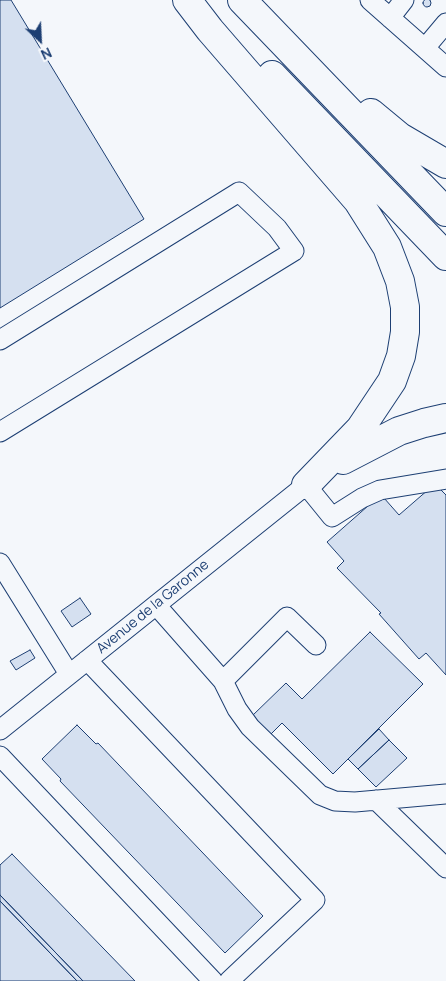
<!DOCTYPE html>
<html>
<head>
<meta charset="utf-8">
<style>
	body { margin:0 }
	#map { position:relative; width:446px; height:981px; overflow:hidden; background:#f4f7fb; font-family:Manrope,sans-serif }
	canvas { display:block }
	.north { position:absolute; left:15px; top:15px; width:50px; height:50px; -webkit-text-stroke:4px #f4f7fb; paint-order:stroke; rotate:155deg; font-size:14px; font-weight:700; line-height:20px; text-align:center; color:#1d3f73 }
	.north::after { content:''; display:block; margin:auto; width:18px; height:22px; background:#1d3f73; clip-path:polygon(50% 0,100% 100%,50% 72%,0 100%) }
</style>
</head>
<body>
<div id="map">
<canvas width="446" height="981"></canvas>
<div class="north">N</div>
</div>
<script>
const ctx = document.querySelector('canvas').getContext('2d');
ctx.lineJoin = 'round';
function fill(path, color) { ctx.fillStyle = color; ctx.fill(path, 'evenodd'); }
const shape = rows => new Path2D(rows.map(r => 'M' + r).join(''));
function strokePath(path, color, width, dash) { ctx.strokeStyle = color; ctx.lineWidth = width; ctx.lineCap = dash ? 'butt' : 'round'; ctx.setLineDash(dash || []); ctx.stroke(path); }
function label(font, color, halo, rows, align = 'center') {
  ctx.font = font + ' Manrope,sans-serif'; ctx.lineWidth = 4; ctx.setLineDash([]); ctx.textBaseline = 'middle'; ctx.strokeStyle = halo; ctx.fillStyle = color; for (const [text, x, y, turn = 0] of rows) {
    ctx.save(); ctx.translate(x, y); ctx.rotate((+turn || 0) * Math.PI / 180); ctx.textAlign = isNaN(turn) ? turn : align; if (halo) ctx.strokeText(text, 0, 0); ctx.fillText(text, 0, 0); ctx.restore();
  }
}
const building = shape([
	'423 3a4 4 0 1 1 8 0a4 4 0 1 1-8 0Z',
	[0,0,11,0,144,219,0,308,0,0],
	[439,488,446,495,446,675,426,653,419,659,379,614,381,613,337,568,344,561,327,542,377,498,384,498,399,515,429,489,439,488],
	[80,598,91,614,72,627,61,611,80,598],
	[370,632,423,684,333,774,282,723,270,735,252,716,286,683,302,699,370,632],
	[30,650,35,658,16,670,10,661,30,650],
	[77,725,96,744,98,743,263,916,225,953,60,781,61,779,42,759,77,725],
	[379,729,389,740,358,769,348,759,379,729],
	[389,740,407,758,376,787,358,769,389,740],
	[12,854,135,981,83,981,0,895,0,865,12,854],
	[0,895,83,981,77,981,0,901,0,895],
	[0,901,77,981,0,981,0,901]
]);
fill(building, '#d5e0f0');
strokePath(building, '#1d3f73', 1);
const minor = shape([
	[370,0,446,67],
	[390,18,404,0],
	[425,48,446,23],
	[0,340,239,192,277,228,294,251,0,432],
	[0,563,69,674],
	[156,605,223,681,237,709,250,727,320,795,335,801,355,802,446,794],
	[87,660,315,900,229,981],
	[223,681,287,617,316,645],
	[0,730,306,485,332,517,362,498,380,490,446,479],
	[0,756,213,981],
	[376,800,446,868]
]);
const highway = shape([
	[187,0,210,30,358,201,387,247,400,281,405,307,405,332,401,356,392,381,360,429,306,485],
	[242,0,446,212],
	[272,75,446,256],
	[371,113,400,137,446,164],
	[343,460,399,431,424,423,446,418]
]);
strokePath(minor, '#1d3f73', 21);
strokePath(highway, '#1d3f73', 30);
strokePath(minor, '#f4f7fb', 19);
strokePath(highway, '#f4f7fb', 28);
label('14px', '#1d3f73', '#f4f7fb', [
	["Avenue de la Garonne",153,607,-39]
]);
</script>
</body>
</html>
